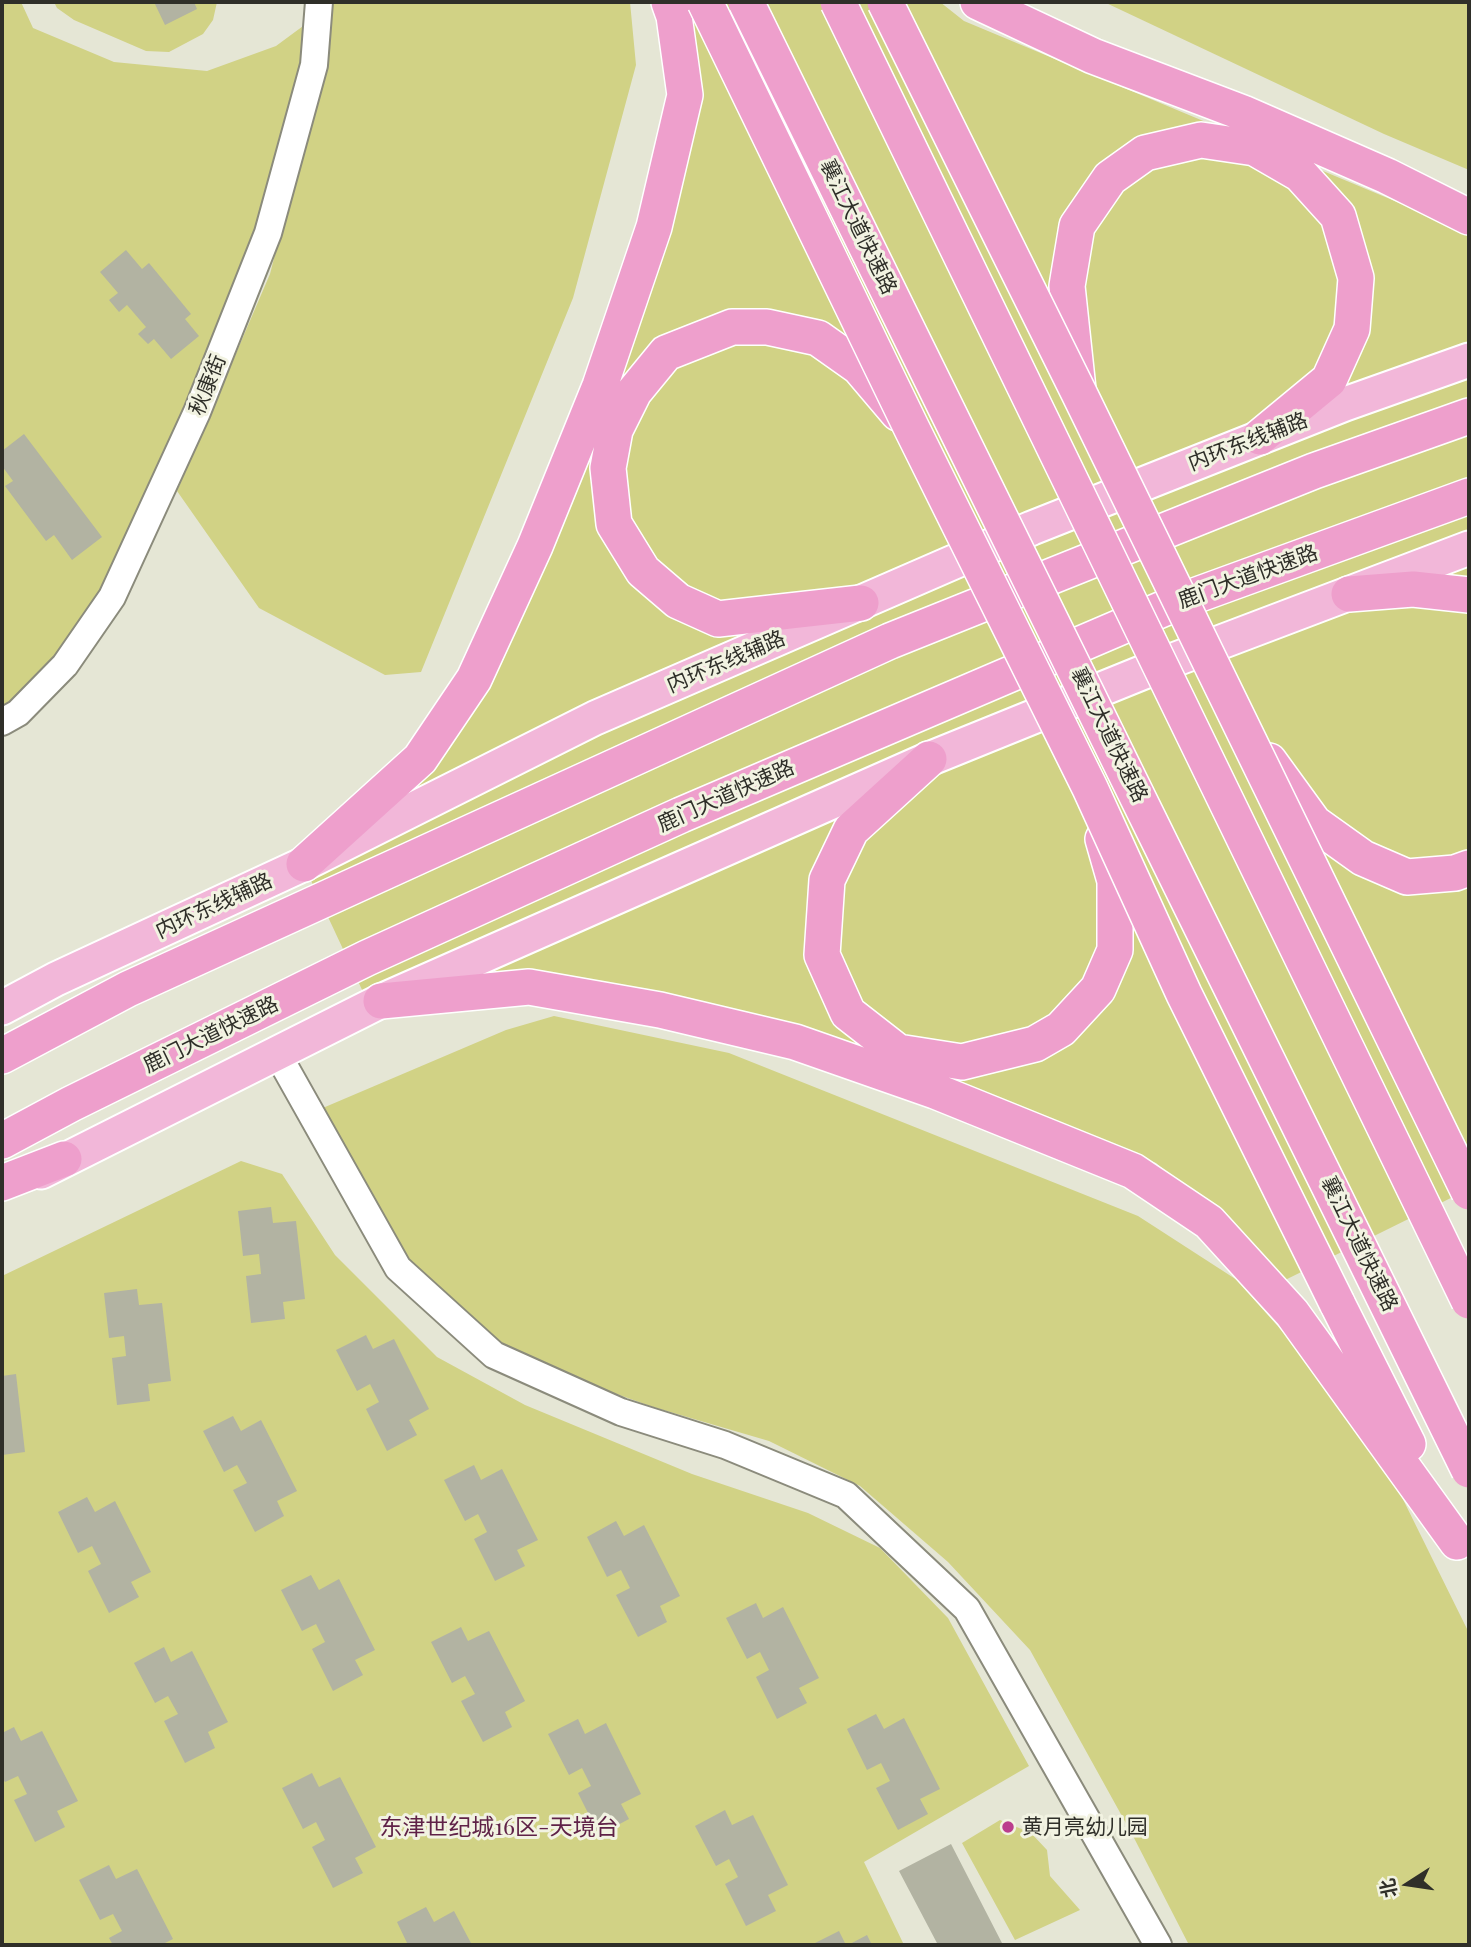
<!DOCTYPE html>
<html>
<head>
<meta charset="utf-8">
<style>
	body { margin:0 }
	#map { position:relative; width:1471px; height:1947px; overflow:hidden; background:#e5e6d5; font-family:"Playfair Display","Noto Sans SC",serif }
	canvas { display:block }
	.frame { position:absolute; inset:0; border:4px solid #2f2f29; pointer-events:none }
	.north { position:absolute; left:1373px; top:1849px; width:70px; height:70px; -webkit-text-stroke:5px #f2f3e2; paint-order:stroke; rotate:258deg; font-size:19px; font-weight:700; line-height:28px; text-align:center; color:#2f2f29 }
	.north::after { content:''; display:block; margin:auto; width:24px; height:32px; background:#2f2f29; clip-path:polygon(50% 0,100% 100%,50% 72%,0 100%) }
</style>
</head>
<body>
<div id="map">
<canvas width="1471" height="1947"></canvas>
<div class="frame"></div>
<div class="north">北</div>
</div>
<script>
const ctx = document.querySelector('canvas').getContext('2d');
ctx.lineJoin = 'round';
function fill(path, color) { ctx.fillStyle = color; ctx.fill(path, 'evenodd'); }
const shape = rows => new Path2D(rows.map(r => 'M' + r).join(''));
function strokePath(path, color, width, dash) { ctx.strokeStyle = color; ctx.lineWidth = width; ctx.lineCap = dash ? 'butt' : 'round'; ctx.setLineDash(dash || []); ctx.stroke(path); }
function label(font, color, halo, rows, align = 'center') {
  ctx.font = font + ' "Playfair Display","Noto Sans SC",serif'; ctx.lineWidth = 6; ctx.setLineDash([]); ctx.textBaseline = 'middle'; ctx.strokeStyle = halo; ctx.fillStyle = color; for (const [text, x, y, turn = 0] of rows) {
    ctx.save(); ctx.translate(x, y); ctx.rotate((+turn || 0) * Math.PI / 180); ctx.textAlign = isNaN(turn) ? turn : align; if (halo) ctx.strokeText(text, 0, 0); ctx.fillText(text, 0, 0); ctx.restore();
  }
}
fill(shape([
	[2,2,21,2,33,28,114,62,207,71,276,46,318,15,268,233,112,597,2,722],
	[54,2,217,2,213,20,203,34,169,52,146,51,74,20,57,8],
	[327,2,630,2,636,65,573,298,421,672,385,675,259,608,177,491,270,274,319,82],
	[680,2,940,2,964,21,1469,232,1469,1189,1275,1285,1222,1220,1156,1163,1006,1102,697,1005,364,994,307,872,433,752,681,165],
	[1104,2,1469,2,1469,170,1384,134],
	[554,1016,729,1053,1138,1216,1237,1280,1306,1358,1388,1469,1469,1633,1469,1945,1189,1945,1133,1836,1030,1650,948,1562,860,1486,769,1441,653,1407,566,1376,501,1345,412,1266,311,1113,506,1030],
	[241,1161,282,1174,335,1255,437,1357,525,1405,692,1474,808,1513,880,1548,948,1618,1029,1766,864,1862,904,1945,2,1945,2,1276],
	[1000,1820,1031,1833,1047,1850,1050,1876,1080,1910,1015,1940,962,1843]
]), '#d1d285');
fill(shape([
	[154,2,194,2,197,9,165,25],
	[126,250,142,269,149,263,191,314,185,319,199,336,171,359,154,339,148,344,138,334,146,327,127,305,119,312,109,300,118,293,100,272],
	[24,434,102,537,72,560,54,535,46,541,5,486,13,481,2,466,2,451],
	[271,1207,273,1223,296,1221,305,1299,283,1302,285,1319,251,1323,246,1276,261,1274,259,1254,243,1256,238,1211],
	[137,1289,139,1305,162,1303,171,1381,148,1384,150,1401,117,1405,112,1358,126,1356,124,1336,109,1338,104,1293],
	[366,1335,373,1349,394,1339,429,1409,409,1420,417,1435,387,1451,366,1409,379,1402,370,1384,357,1391,336,1350],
	[16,1374,25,1452,2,1455,2,1376],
	[233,1416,241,1431,261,1420,297,1491,277,1501,284,1516,255,1532,233,1490,247,1483,237,1465,224,1472,203,1431],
	[474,1465,481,1480,502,1469,538,1540,517,1550,525,1566,495,1581,474,1539,487,1532,478,1514,465,1521,444,1480],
	[87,1497,95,1512,115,1501,151,1572,131,1582,139,1597,109,1613,88,1571,101,1564,92,1546,78,1553,58,1512],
	[616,1521,624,1536,644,1525,680,1596,660,1606,667,1622,638,1637,616,1595,630,1588,621,1570,607,1577,587,1537],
	[311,1575,319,1590,339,1579,375,1650,355,1660,363,1675,333,1691,312,1649,325,1642,316,1624,302,1631,281,1590],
	[756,1603,763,1618,783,1607,819,1678,799,1688,807,1703,777,1719,756,1677,769,1670,760,1652,747,1659,726,1618],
	[461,1627,468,1641,489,1631,525,1701,505,1712,512,1727,483,1742,461,1701,475,1694,465,1676,452,1683,431,1642],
	[164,1647,171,1662,192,1651,228,1722,208,1732,215,1748,185,1763,164,1721,178,1714,168,1696,155,1703,134,1663],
	[876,1714,884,1729,904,1718,940,1789,920,1799,928,1814,898,1830,876,1788,890,1781,881,1763,867,1770,847,1729],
	[578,1719,585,1734,606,1723,641,1794,621,1804,629,1819,599,1835,578,1793,591,1786,582,1768,569,1775,548,1734],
	[14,1727,21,1741,42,1731,78,1801,57,1811,65,1827,35,1842,14,1800,27,1794,18,1776,5,1782,2,1777,2,1733],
	[312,1773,319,1787,340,1777,376,1847,355,1858,363,1873,333,1888,312,1847,325,1840,316,1822,303,1829,282,1788],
	[725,1810,732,1825,753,1815,788,1885,768,1895,776,1911,746,1926,725,1884,738,1877,729,1859,716,1866,695,1826],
	[951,1844,1003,1945,938,1945,899,1871],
	[109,1865,116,1879,137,1869,173,1939,161,1945,113,1945,109,1938,122,1931,113,1914,100,1920,79,1880],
	[426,1907,434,1922,454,1911,472,1945,408,1945,397,1922],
	[839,1931,846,1945,811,1945],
	[867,1935,872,1945,848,1945]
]), '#b2b3a2');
const tertiary = shape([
	[2,722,18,713,65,665,112,597,197,412,268,233,314,65,319,2],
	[277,1053,398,1268,494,1355,621,1412,725,1445,846,1495,967,1609,1158,1945]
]);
const primary = shape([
	[2,1008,56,979,304,864,595,718,1032,528,1345,404,1469,360],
	[41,1172,381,1001,929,759,1171,661,1469,548]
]);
const trunk = shape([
	[978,2,1093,56,1243,113,1387,176,1469,217],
	[1078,389,1067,286,1077,226,1110,178,1145,153,1201,140,1255,148,1300,174,1338,216,1356,278,1352,329,1329,380,1260,437],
	[1349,594,1413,589,1469,595],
	[861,603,718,619,678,601,643,571,614,524,608,468,615,430,634,392,666,353,732,327,767,327,818,338,859,367,898,413],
	[929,759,851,830,827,880,822,955,848,1013,898,1052,962,1062,1035,1044,1061,1029,1098,989,1115,950,1115,881,1103,839],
	[1269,761,1314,823,1363,858,1407,877,1455,873,1469,868],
	[304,864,420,759,474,679,535,546,600,386,654,227,685,95,674,16,669,2],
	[381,1001,529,987,660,1010,795,1042,935,1091,1133,1171,1209,1222,1292,1313,1457,1542],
	[2,1056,128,989,890,641,1314,471,1469,416],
	[2,1141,71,1104,367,958,681,815,1186,599,1469,496],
	[2,1183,64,1159],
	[1337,1303,1408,1444]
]);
strokePath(tertiary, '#8b8b7c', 30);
strokePath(primary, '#fff', 37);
strokePath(trunk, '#fff', 38);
strokePath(tertiary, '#fff', 26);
strokePath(primary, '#f2b7d9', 33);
strokePath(trunk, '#ee9fcc', 35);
const trunkBridge = shape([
	[705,2,912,429,1090,788,1184,994,1337,1303],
	[746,2,1469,1470],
	[838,2,1469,1301],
	[885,2,1079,393,1469,1192]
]);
strokePath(trunkBridge, '#fff', 38, []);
strokePath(trunkBridge, '#ee9fcc', 35);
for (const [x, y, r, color] of [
	[1008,1827,7,"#bb3e8d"]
]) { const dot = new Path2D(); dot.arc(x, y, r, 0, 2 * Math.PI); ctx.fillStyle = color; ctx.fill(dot); strokePath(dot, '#f2f3e2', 2.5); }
label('21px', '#2f2f29', '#f2f3e2', [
	["襄江大道快速路",858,227,64],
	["秋康街",208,385,-68],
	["内环东线辅路",1248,442,-21],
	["鹿门大道快速路",1248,577,-20],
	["内环东线辅路",726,662,-23],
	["襄江大道快速路",1109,735,64],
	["鹿门大道快速路",726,796,-24],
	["内环东线辅路",214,906,-25],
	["鹿门大道快速路",211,1035,-26],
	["襄江大道快速路",1359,1244,64]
]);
label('21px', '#2f2f29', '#f2f3e2', [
	["黄月亮幼儿园",1022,1827]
], 'left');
label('23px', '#5f2247', '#f2f3e2', [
	["东津世纪城16区-天境台",499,1828]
]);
</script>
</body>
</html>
